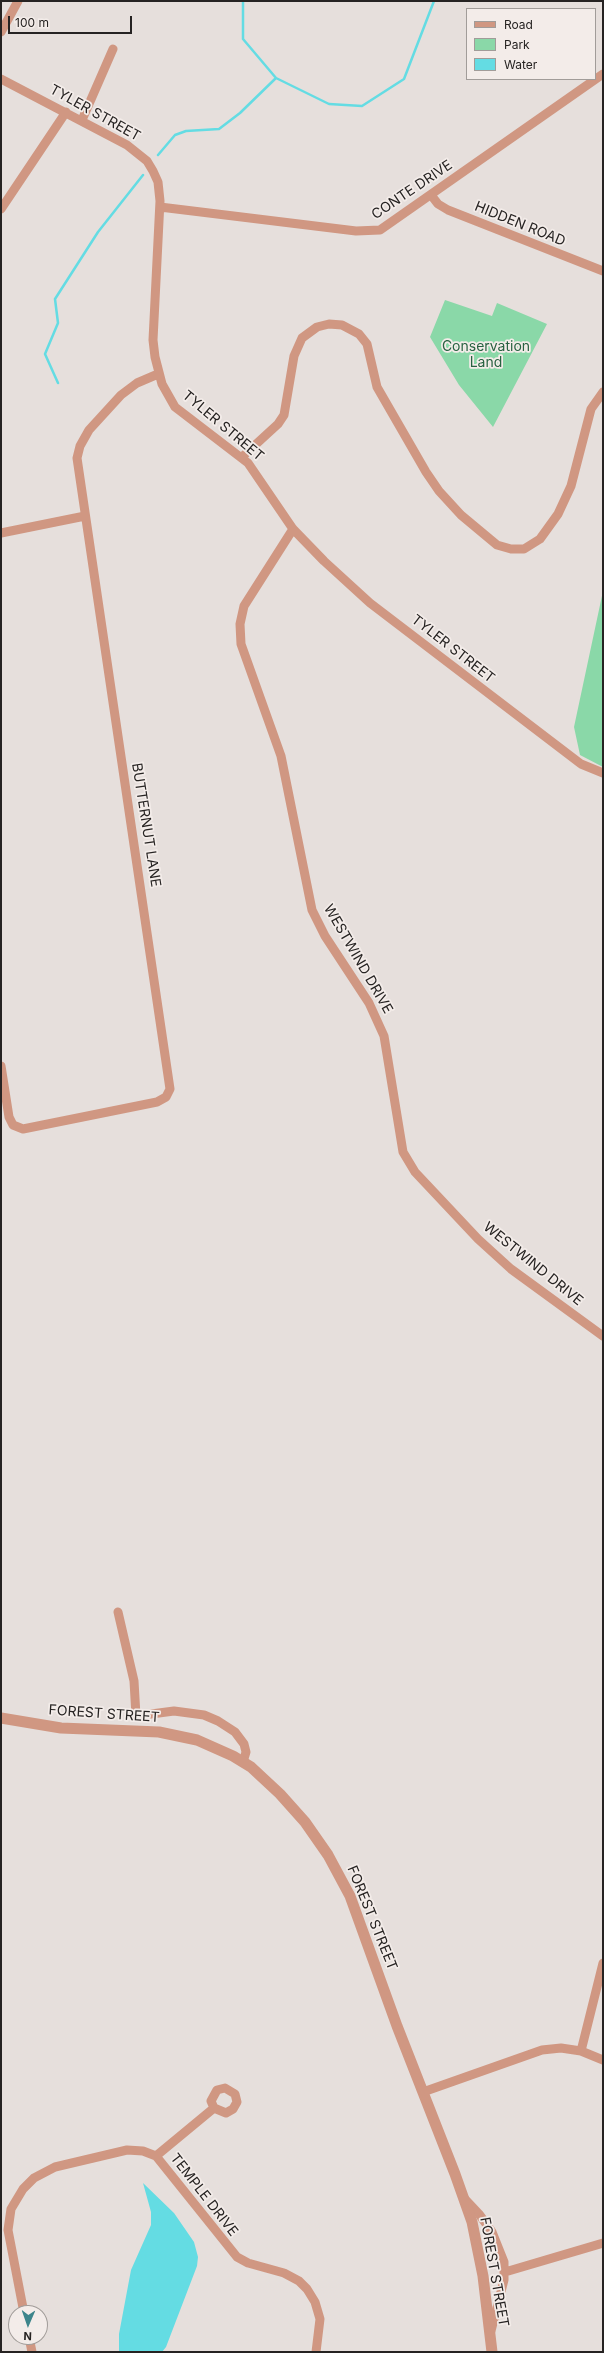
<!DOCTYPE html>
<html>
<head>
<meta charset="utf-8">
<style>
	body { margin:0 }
	#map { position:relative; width:604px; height:2353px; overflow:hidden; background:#e6dfdc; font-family:Inter,sans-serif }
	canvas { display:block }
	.frame { position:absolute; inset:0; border:2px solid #262322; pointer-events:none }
	.legend { position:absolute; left:466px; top:8px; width:130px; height:72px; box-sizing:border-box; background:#f3ece9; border:1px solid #a19c99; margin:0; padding:5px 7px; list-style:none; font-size:12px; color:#262322 }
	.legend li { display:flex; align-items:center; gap:8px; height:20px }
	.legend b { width:20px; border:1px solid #a19c99 }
	.north { position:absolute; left:8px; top:2305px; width:40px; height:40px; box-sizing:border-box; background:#f3ece9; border:1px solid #a19c99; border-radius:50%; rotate:182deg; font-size:11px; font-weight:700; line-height:16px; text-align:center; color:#262322 }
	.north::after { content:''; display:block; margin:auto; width:14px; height:18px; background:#3d858b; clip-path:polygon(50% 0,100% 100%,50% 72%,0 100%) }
	.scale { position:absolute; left:8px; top:16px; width:124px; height:18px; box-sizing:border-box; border:2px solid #262322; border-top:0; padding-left:5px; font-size:12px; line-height:14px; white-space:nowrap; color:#262322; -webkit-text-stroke:3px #f3ece9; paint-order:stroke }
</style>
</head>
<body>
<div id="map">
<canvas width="604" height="2353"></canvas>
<div class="frame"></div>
<ul class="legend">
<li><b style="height:5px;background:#d09782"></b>Road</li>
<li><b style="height:11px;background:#8ad8a8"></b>Park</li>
<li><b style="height:11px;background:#64dce3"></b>Water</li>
</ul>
<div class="north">N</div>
<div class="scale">100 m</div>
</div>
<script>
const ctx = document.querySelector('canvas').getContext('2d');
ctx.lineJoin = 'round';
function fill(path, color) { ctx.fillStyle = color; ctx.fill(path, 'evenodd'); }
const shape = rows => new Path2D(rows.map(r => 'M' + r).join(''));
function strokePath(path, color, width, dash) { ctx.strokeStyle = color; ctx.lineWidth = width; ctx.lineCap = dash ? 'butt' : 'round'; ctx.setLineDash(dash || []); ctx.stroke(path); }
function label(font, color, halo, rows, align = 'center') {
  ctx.font = font + ' Inter,sans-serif'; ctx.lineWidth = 3.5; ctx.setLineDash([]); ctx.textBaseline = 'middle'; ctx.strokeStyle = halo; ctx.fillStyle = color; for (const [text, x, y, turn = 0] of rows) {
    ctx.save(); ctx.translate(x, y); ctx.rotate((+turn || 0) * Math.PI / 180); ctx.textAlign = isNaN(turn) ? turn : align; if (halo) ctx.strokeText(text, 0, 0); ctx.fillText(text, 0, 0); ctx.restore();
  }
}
fill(shape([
	[445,300,492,316,497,303,547,324,493,427,459,385,430,337],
	[603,591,603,767,580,755,574,727]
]), '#8ad8a8');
fill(shape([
	[143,2183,174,2213,194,2242,198,2257,197,2266,166,2347,162,2352,119,2352,119,2334,131,2270,151,2225,151,2212]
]), '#64dce3');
strokePath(shape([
	[243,1,243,39,276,78,329,104,362,106,404,79,434,1],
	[158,155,175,135,186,131,219,129,240,113,276,78],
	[58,383,45,354,58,323,55,299,98,232,143,175]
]), '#64dce3', 2.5);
strokePath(shape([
	[1,32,18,1],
	[1,79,127,145,147,161,153,171,158,182,160,201,153,340,155,357,162,384,175,407,248,463,293,529,324,561,370,603,581,764,603,773],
	[82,120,113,49],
	[431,195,438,204,448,210,603,271],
	[160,207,356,231,380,230,603,74],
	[1,209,66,112],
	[242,457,278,424,284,415,294,356,302,338,317,327,329,324,342,325,359,334,367,344,377,387,426,472,439,491,461,515,497,545,511,549,524,549,540,539,558,514,571,486,591,409,603,392],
	[293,529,244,606,240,624,241,644,281,756,312,910,325,936,369,1003,384,1036,403,1152,415,1172,478,1239,511,1269,603,1336],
	[1,533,85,516],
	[1,1066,9,1117,13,1125,23,1129,157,1102,166,1097,170,1089,77,458,80,446,89,430,121,395,137,383,158,374],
	[118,1612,134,1681,136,1716,174,1711,204,1715,218,1721,235,1732,244,1744,246,1752,243,1762],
	[581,2051,603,1963],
	[423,2092,542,2050,561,2048,581,2051,603,2060],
	[156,2156,214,2108,226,2113,233,2109,237,2102,235,2094,225,2088,217,2090,211,2101,214,2108],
	[464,2198,479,2214,492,2232,504,2262,504,2280,491,2331],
	[505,2272,603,2243],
	[24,2313,8,2230,11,2209,23,2189,34,2178,55,2167,127,2150,143,2151,156,2156,237,2257,248,2263,284,2273,299,2281,307,2289,315,2302,320,2319,316,2352],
	[29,2337,32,2352]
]), '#d09782', 9);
strokePath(shape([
	[1,1718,61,1728,159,1732,197,1740,233,1756,251,1767,280,1794,305,1822,328,1855,350,1896,397,2026,455,2174,472,2222,483,2276,492,2352]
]), '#d09782', 11);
label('14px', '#262322', '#f3ece9', [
	["TYLER STREET",95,113,29],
	["CONTE DRIVE",412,190,-34],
	["HIDDEN ROAD",520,224,22],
	["TYLER STREET",223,426,40],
	["TYLER STREET",453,649,38],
	["BUTTERNUT LANE",146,825,81],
	["WESTWIND DRIVE",358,959,60],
	["WESTWIND DRIVE",533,1264,39],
	["FOREST STREET",104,1714,4],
	["FOREST STREET",372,1918,68],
	["TEMPLE DRIVE",204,2195,52],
	["FOREST STREET",494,2272,80]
]);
label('14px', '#276241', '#f3ece9', [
	["Conservation",486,347],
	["Land",486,363]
]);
</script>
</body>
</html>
